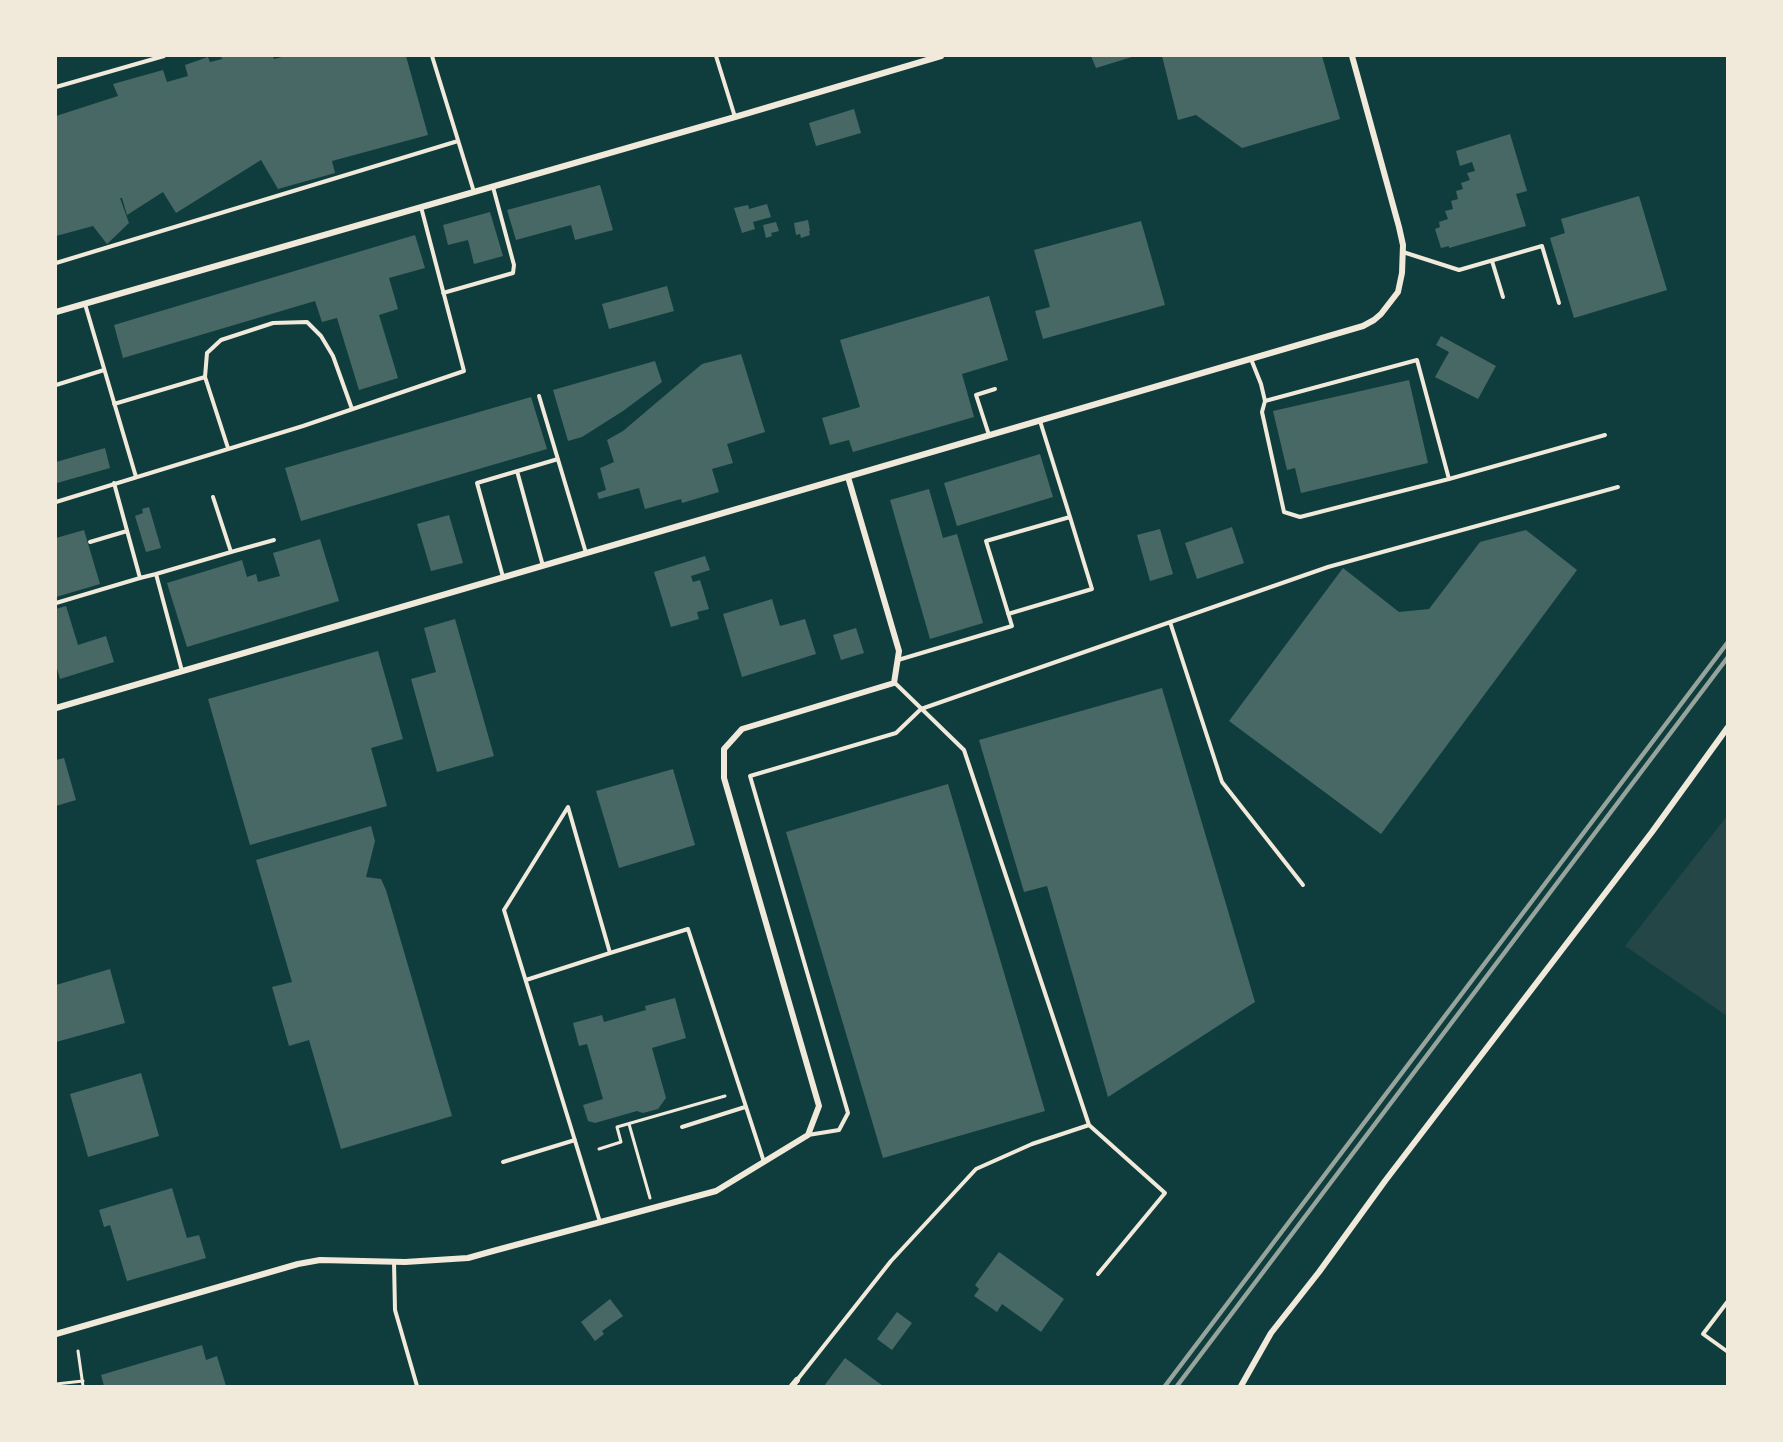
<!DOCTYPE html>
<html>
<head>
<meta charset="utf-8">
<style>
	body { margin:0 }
	#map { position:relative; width:1783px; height:1442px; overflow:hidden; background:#0f3d3e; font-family:"DM Sans",sans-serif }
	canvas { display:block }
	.frame { position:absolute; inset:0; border:57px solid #f1e9da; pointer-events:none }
</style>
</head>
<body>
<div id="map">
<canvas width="1783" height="1442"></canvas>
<div class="frame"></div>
</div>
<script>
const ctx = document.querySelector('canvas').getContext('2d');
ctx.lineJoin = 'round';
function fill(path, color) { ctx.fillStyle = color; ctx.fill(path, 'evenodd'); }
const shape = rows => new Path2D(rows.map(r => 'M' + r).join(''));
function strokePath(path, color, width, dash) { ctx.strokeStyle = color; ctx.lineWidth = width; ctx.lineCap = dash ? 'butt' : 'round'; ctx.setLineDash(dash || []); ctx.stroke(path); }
fill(shape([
	[1727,816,1727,1016,1625,946]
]), '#244646');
fill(shape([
	[221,56,273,56,274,59,282,57,281,56,406,56,428,135,332,161,335,173,278,189,261,160,176,213,163,192,127,215,122,198,120,198,129,223,107,244,93,226,56,236,56,116,118,96,113,84,163,70,167,82,188,76,185,65,208,57,210,62,222,59],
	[1091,56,1135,56,1096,68],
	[1162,56,1322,56,1340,119,1242,148,1196,115,1178,120],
	[854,109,861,133,816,146,809,123],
	[1510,134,1527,191,1516,194,1526,226,1449,248,1449,246,1441,248,1435,229,1440,227,1439,222,1448,219,1445,211,1453,209,1451,201,1458,199,1456,191,1463,189,1461,183,1470,180,1467,173,1475,171,1472,162,1460,166,1456,151],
	[600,185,613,230,575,240,571,225,516,240,507,210],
	[1639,196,1667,290,1574,318,1550,238,1565,233,1561,219],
	[767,204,771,217,753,222,755,229,742,233,734,208,748,205,749,209],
	[490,212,503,256,474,264,468,240,448,245,443,225],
	[808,220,810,231,809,231,810,235,801,238,800,234,796,235,794,223],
	[1141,221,1165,305,1043,339,1035,311,1050,307,1034,250],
	[776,222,779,231,771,233,772,236,766,238,763,225],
	[415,235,425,268,389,278,398,309,379,315,398,378,359,390,337,318,322,322,315,301,123,358,114,325],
	[667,286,674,311,609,329,602,304],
	[989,296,1008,360,962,374,974,417,853,452,849,440,830,445,822,418,860,407,840,340],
	[1441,336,1496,366,1478,399,1435,377,1449,352,1436,345],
	[741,354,765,432,727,444,733,463,712,469,719,492,682,503,681,499,645,509,639,488,599,499,597,493,606,490,600,468,614,462,607,440,623,431,702,364],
	[655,361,662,382,623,411,582,437,568,441,553,390],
	[1409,380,1428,463,1301,493,1295,468,1287,470,1273,411],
	[531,397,547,449,301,521,285,468],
	[105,448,110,468,57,483,56,462],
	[1040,454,1053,497,957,526,944,483],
	[929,489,943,538,957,534,983,623,930,639,890,500],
	[149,507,161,548,146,552,135,516,143,513,142,509],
	[449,515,463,563,431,571,417,524],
	[1232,527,1244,563,1197,579,1185,543],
	[1160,529,1173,574,1150,581,1137,535],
	[84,530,100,584,56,597,56,538],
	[1526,530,1577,570,1381,834,1229,721,1343,568,1399,612,1429,609,1480,542],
	[320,539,339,601,187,647,167,583,242,560,247,577,256,574,258,582,280,576,273,553],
	[705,556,710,570,691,576,693,582,700,580,709,609,697,612,699,619,671,627,654,572],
	[772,599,780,626,805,619,816,654,742,677,723,614],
	[66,606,78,645,106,636,114,662,60,679,56,665,56,609],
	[455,619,494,756,437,772,411,679,436,672,424,628],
	[856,628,864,653,841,660,833,635],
	[378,651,403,739,371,748,387,806,250,845,208,699],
	[1162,688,1255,1002,1108,1097,1047,886,1024,892,979,740],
	[64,758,76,800,56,806,56,760],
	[673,769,695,845,619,868,596,791],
	[948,784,1045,1111,883,1158,786,832],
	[371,826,375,841,366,877,381,879,386,890,452,1116,341,1149,309,1040,289,1046,272,987,292,982,256,860],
	[110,969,125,1023,56,1042,56,985],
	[675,998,686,1038,652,1048,666,1098,658,1109,643,1113,637,1111,595,1123,588,1121,583,1105,603,1099,587,1044,579,1046,573,1023,602,1015,604,1022,646,1010,645,1006],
	[141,1073,159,1136,88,1157,70,1094],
	[172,1188,187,1238,199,1235,206,1258,127,1281,110,1225,104,1227,99,1210],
	[999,1252,1064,1299,1041,1332,1002,1304,997,1312,974,1296,979,1289,975,1285],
	[610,1299,623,1316,602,1331,604,1334,595,1341,581,1322],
	[897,1312,912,1323,892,1350,877,1339],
	[202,1345,206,1360,217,1356,226,1386,104,1386,101,1375],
	[845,1358,883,1386,824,1386]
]), '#486865');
strokePath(shape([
	[629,1124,650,1198],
	[599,1149,621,1142,617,1127,725,1096],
	[78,1351,83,1386],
	[56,1384,83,1381]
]), '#f1e9da', 3);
strokePath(shape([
	[432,56,474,192],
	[716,56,735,117],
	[56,87,164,56],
	[1403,252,1459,270,1542,246,1559,303],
	[1492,261,1503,297],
	[56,263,458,141],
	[443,293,513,273,514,265,493,187],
	[85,304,136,477],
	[1251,359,1261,384,1265,401,1262,412,1284,512,1300,517,1449,479,1605,435],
	[56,385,104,370],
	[539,396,586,553],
	[1265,401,1417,360,1449,479],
	[114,404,205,377],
	[989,435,976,395,995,389],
	[228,448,205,377,207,353,221,340,273,323,307,322,321,336,333,356,352,409],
	[517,471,543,566],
	[114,483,140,578,156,574,182,671],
	[56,502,303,426,464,371,421,207],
	[90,542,127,531],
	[231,552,274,540],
	[156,574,231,552,213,497],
	[503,577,477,483,558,459],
	[56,603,140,578],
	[1008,614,1092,589,1070,517],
	[1170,622,1222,782,1303,885],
	[898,660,1012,626,986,541,1070,517,1040,421],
	[895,683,964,750,1089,1125],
	[526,980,610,953],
	[682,1127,745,1107],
	[808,1135,839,1130,848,1113,750,776,896,733,921,709,1328,567,1618,487],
	[503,1162,575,1140],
	[600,1222,504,910,568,807,610,953,688,929,764,1162],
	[394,1262,395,1310,417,1386],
	[1728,1301,1703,1334,1728,1352],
	[797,1380,891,1261,976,1169,1032,1144,1089,1125,1165,1193,1098,1274]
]), '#f1e9da', 4);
strokePath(shape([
	[56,312,735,117,941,56],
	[56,708,1363,326,1374,320,1381,314,1398,292,1402,273,1403,245,1399,227,1352,56],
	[56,1334,298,1264,320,1260,405,1262,468,1258,493,1251,716,1191,808,1135,819,1106,724,778,724,749,742,729,894,683,899,651,848,477],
	[792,1386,797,1380],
	[1241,1386,1271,1333,1319,1272,1385,1181,1652,832,1728,727]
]), '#f1e9da', 6);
strokePath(shape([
	[1165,1386,1728,642],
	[1177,1386,1728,657]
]), '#97a49c', 4.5);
</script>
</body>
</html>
